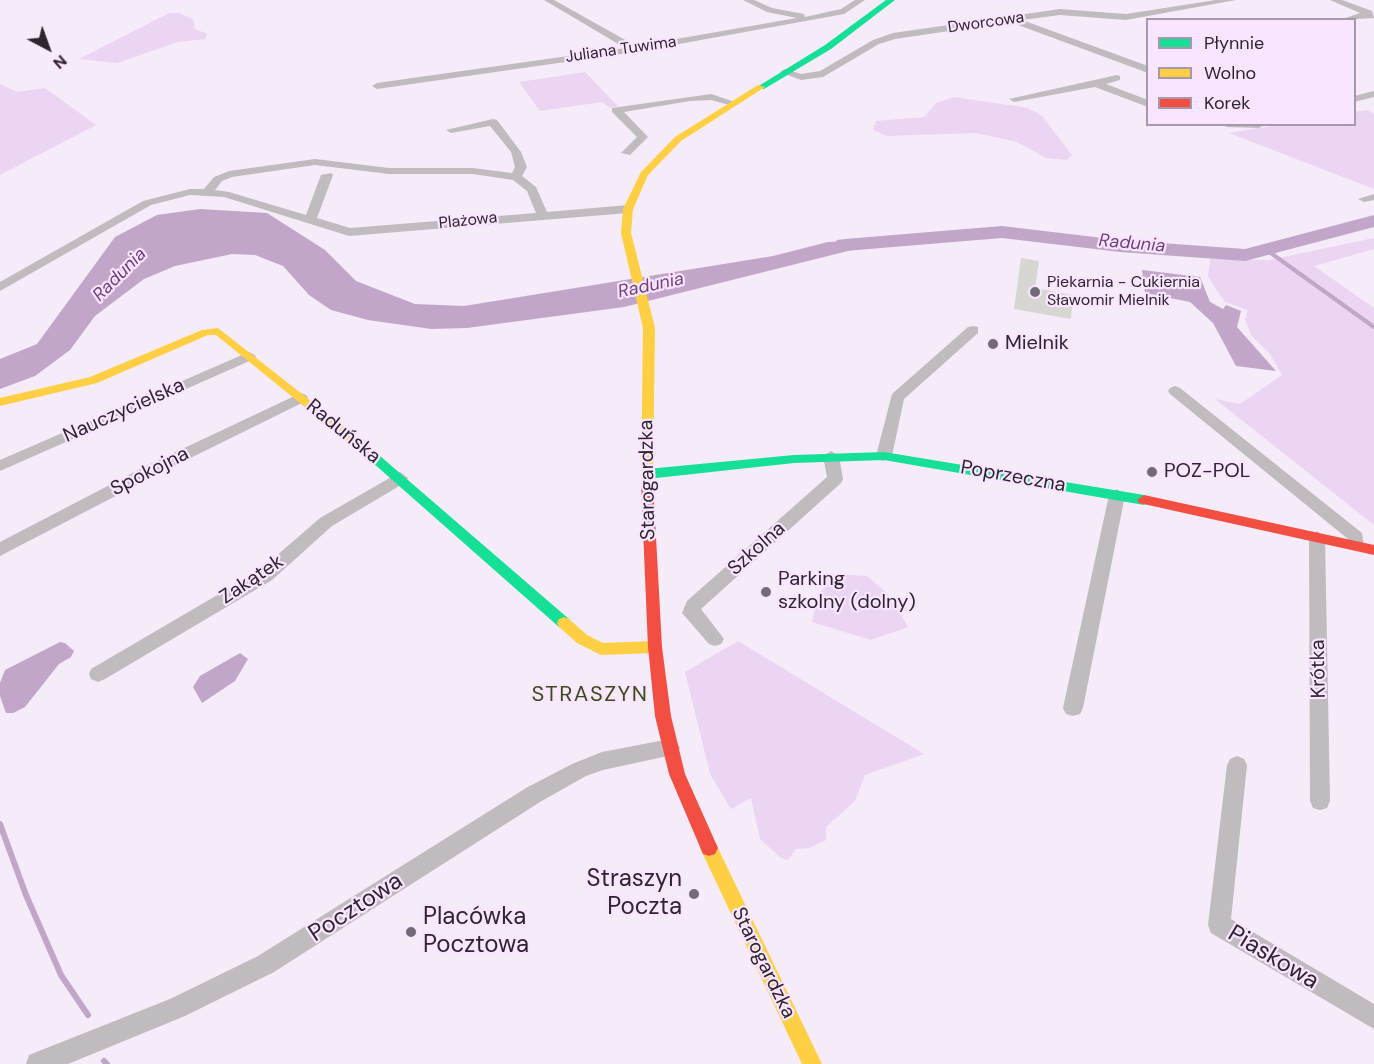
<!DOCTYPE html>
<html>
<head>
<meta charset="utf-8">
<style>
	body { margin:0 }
	#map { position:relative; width:1374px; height:1064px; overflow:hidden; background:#f6ebf9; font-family:"DM Sans",sans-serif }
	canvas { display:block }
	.legend { position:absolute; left:1146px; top:18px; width:210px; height:108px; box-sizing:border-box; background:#f9e5ff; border:2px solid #a799ac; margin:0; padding:8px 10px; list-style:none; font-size:18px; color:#2d262f }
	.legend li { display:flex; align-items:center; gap:12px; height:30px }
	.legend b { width:30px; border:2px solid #a799ac }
	.north { position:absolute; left:18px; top:18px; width:60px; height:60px; -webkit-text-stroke:4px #f9e5ff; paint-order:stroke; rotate:139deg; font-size:16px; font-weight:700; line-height:24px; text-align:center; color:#2d262f }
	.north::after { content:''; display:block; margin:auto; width:21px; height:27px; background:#2d262f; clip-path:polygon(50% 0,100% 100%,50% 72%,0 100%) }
</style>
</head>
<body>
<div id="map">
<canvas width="1374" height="1064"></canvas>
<ul class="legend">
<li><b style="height:8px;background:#16e098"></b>Płynnie</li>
<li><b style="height:8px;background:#ffcf43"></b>Wolno</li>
<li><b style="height:8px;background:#f24e42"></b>Korek</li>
</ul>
<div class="north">N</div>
</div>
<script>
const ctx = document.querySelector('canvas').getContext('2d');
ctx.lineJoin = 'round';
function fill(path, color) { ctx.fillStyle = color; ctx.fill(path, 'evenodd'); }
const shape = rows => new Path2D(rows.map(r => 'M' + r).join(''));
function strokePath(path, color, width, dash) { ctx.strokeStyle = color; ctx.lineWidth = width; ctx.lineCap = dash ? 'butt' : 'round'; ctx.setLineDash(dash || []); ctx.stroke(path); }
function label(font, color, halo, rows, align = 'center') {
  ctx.font = font + ' "DM Sans",sans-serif'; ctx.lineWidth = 4.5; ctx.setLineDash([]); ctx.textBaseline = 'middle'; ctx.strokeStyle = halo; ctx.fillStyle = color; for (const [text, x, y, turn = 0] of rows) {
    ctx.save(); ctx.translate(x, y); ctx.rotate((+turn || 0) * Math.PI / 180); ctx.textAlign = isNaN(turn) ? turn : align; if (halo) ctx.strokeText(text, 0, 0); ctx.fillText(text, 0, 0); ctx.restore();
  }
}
fill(shape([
	[169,13,179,13,193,19,195,29,207,34,205,39,178,42,117,63,79,59],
	[585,72,618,106,610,108,602,102,540,111,519,82],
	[0,84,17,92,45,88,96,125,0,175],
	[954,97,1028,108,1042,116,1072,155,1067,160,1046,158,1017,142,976,133,887,136,873,130,876,121,924,117,936,103],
	[1367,110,1374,114,1374,189,1229,133,1278,125,1354,124,1355,112],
	[1374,238,1374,249,1314,266,1374,308,1374,525,1215,399,1240,404,1282,375,1270,354,1251,335,1245,319,1248,310,1225,302,1208,277,1210,259,1269,260],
	[838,574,867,576,891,597,908,627,871,640,812,622,818,594],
	[738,641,924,754,865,775,855,801,826,827,826,840,809,848,796,849,788,860,781,858,760,839,751,798,731,809,710,774,685,672]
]), '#ecd4f3');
fill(shape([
	[200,209,267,213,325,250,356,281,415,304,464,306,773,256,828,242,900,238,624,307,467,328,431,329,368,320,331,310,309,295,283,266,255,255,232,254,175,266,144,279,95,316,70,350,35,376,0,389,0,359,37,344,115,237,157,215],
	[1142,270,1200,277,1210,302,1223,309,1226,305,1241,311,1237,327,1276,371,1236,366,1213,323,1190,302,1145,293],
	[60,642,65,643,74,651,71,657,59,664,25,707,13,713,6,713,0,696,0,683,5,670],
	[240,653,248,659,235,681,202,703,193,687,200,676]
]), '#c1a6c9');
strokePath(shape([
	[1268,251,1374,327]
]), '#c1a6c9', 4);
strokePath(shape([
	[0,824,26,895,61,975,88,1015],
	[104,1061,107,1064]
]), '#c1a6c9', 6);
fill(shape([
	[1374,215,1374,227,1245,261,1120,252,1002,238,845,251,837,250,834,245,837,240,845,239,1002,226,1120,240,1245,249,1374,215]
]), '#c1a6c9');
fill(shape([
	[1021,258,1039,261,1035,288,1073,295,1071,319,1014,309]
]), '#d8d6d2');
fill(shape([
	[544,0,554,0,636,46,797,18,767,12,743,0,754,0,772,8,804,14,805,17,841,9,855,0,865,0,844,14,635,52,377,89,372,86,377,83,625,48,544,0],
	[1216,0,1236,0,1126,20,1060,15,1022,20,1148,66,1148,73,1010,22,895,39,879,44,823,77,801,80,780,72,785,69,801,74,820,71,873,40,893,33,1060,9,1126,14,1216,0],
	[1330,0,1342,0,1372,11,1374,18,1340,20,1360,13,1330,0],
	[1117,75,1120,76,1120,80,1106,84,1148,100,1148,107,1095,87,1014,102,1009,99,1117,75],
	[1374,91,1374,97,1354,102,1354,96,1374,91],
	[711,94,738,103,733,106,711,100,690,101,624,112,648,137,630,155,621,153,637,137,612,112,612,108,711,94],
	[493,119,497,120,521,152,527,167,522,176,536,187,547,212,628,205,634,209,628,213,349,236,224,197,190,195,151,205,0,291,0,282,143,201,190,189,204,189,214,177,229,171,315,159,389,168,473,168,512,173,515,167,511,152,490,126,451,133,446,130,493,119],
	[315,165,389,174,473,174,513,180,527,191,536,213,350,228,317,218,333,175,331,173,321,175,306,215,229,192,215,190,222,181,232,177,315,165],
	[1222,124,1264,124,1264,125,1259,128,1227,127,1222,124],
	[1374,194,1374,200,1364,202,1358,199,1374,194],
	[973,326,978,327,978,333,904,399,892,456,884,461,879,460,876,456,892,394,968,327,973,326],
	[249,352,256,356,254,359,0,471,0,460,249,352],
	[1175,386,1180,388,1362,533,1364,546,1362,550,1350,550,1348,539,1170,394,1168,391,1170,388,1175,386],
	[301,393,306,395,308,398,306,401,158,474,0,556,0,542,146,466,301,393],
	[831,451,839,456,843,479,841,483,701,609,724,639,721,644,715,646,709,644,682,613,687,601,827,477,823,456,831,451],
	[400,472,408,478,406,482,332,526,272,580,105,679,98,682,91,679,89,674,91,669,260,570,320,518,400,472],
	[1117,489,1125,495,1083,708,1080,714,1073,716,1066,714,1063,708,1109,495,1117,489],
	[1317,531,1325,537,1330,801,1327,808,1320,810,1313,808,1310,801,1309,537,1317,531],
	[670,739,677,742,680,748,677,754,603,770,586,776,540,802,274,972,185,1016,68,1064,26,1064,29,1055,170,999,258,956,526,788,572,764,602,752,670,739],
	[1237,756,1244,759,1247,765,1231,919,1374,1004,1374,1029,1211,933,1208,925,1227,765,1230,759,1237,756]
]), '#bfbbbf');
fill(shape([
	[886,0,895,0,831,49,764,89,757,87,825,45,886,0],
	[368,448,372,449,569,619,571,623,569,627,564,629,559,627,364,455,362,452,368,448],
	[884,452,1144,495,1151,500,1144,505,884,460,794,463,647,479,641,474,647,469,794,455,884,452]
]), '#16e098');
fill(shape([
	[758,85,765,87,681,141,648,175,633,209,631,233,655,328,653,482,647,487,641,482,643,328,621,233,623,209,641,172,675,137,758,85],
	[218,328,372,449,374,452,372,455,364,455,216,335,208,335,97,383,0,406,0,398,90,377,202,330,218,328],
	[564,617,569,619,587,635,603,643,655,641,660,643,662,647,660,651,655,653,601,655,577,643,559,627,557,623,559,619,564,617],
	[709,840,715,842,822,1064,802,1064,700,848,703,842,709,840]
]), '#ffcf43');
fill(shape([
	[647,477,653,482,662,647,671,716,685,774,718,848,715,854,709,856,703,854,669,774,655,716,648,647,641,482,647,477],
	[1144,495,1374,545,1374,555,1139,503,1137,500,1144,495]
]), '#f24e42');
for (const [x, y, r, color] of [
	[1035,292,6,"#736b76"],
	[993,344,6,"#736b76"],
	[1152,472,6,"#736b76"],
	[766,592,6,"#736b76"],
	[694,894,6,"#736b76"],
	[411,932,6,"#736b76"]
]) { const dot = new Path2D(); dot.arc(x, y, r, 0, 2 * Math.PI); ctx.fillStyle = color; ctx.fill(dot); strokePath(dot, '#f9e5ff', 2); }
label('16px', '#2d262f', '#f9e5ff', [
	["Dworcowa",986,23,-8],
	["Juliana Tuwima",621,50,-8],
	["Plażowa",468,221,-6]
]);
label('16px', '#2d262f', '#f9e5ff', [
	["Piekarnia - Cukiernia",1047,283],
	["Sławomir Mielnik",1047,301]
], 'left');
label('italic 18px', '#6e417c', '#f9e5ff', [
	["Radunia",1132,244,5],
	["Radunia",120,275,-45],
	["Radunia",651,286,-12]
]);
label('20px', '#2d262f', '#f9e5ff', [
	["Mielnik",1005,344],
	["POZ-POL",1164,472],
	["Parking",778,580],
	["szkolny (dolny)",778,603]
], 'left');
label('20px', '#2d262f', '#f9e5ff', [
	["Nauczycielska",124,411,-24],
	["Raduńska",343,432,39],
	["Spokojna",150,472,-27],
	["Poprzeczna",1013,477,10],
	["Starogardzka",648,480,-91],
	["Szkolna",757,549,-42],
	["Zakątek",252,580,-34],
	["Krótka",1319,669,-91],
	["Starogardzka",763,963,64]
]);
ctx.letterSpacing = '1.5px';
label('22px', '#3c4c16', '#f9e5ff', [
	["STRASZYN",590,695]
]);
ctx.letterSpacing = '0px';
label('24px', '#2d262f', '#f9e5ff', [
	["Straszyn",682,880],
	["Poczta",682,908],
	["Placówka",423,918,"left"],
	["Pocztowa",423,946,"left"]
], 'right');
label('24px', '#2d262f', '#f9e5ff', [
	["Pocztowa",356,908,-33],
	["Piaskowa",1273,958,31]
]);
</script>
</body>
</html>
